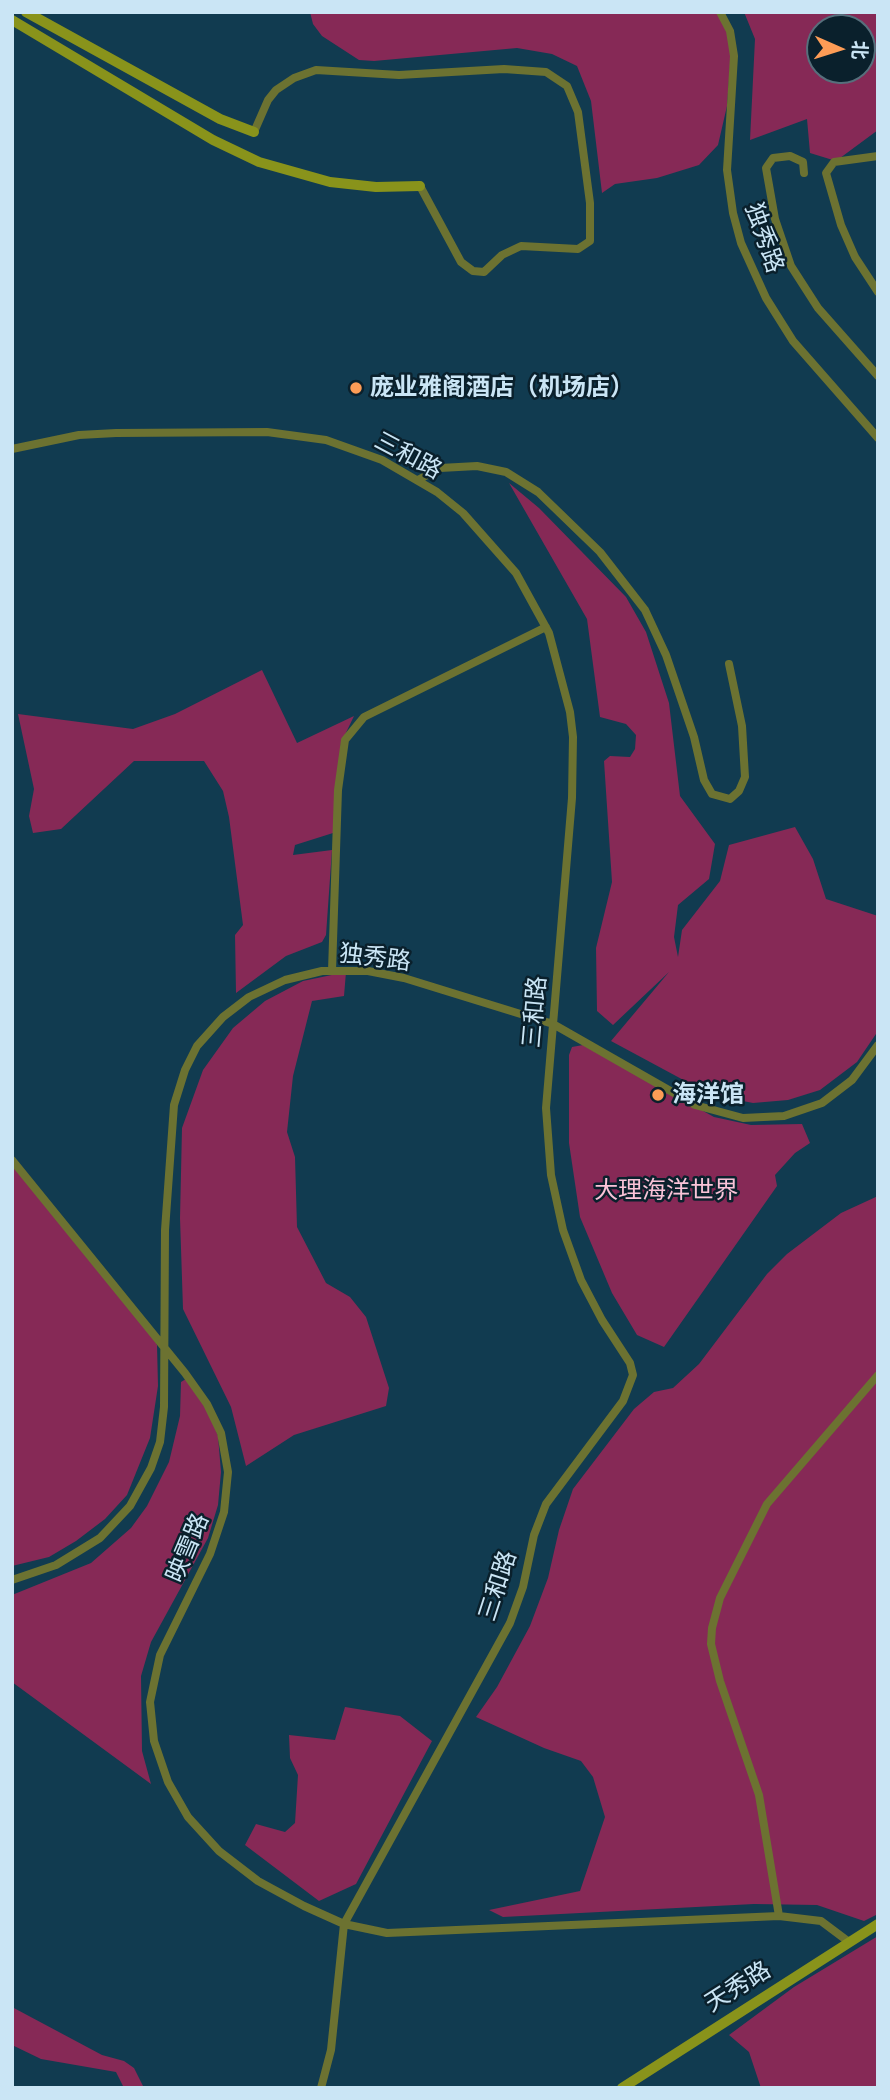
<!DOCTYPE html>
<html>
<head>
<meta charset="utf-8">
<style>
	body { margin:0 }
	#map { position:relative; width:890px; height:2100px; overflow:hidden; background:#113b50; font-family:Mulish,"Noto Sans SC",sans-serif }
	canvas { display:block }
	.frame { position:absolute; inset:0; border:14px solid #cae5f5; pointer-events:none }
	.north { position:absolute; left:806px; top:14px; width:70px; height:70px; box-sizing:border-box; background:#0a202c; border:2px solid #576f7c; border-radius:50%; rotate:93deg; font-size:19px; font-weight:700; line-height:28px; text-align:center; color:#cae5f5 }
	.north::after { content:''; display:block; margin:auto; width:24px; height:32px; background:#fd9c56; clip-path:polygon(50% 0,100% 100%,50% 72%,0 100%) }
</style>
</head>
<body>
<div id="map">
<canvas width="890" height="2100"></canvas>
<div class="frame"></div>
<div class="north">北</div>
</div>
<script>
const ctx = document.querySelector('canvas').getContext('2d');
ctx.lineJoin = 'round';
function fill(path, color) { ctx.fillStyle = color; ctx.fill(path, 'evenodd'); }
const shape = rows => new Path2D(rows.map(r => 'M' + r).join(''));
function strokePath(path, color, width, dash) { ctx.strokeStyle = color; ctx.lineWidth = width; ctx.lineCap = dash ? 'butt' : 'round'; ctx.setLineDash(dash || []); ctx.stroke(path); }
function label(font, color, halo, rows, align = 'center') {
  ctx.font = font + ' Mulish,"Noto Sans SC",sans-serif'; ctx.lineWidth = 5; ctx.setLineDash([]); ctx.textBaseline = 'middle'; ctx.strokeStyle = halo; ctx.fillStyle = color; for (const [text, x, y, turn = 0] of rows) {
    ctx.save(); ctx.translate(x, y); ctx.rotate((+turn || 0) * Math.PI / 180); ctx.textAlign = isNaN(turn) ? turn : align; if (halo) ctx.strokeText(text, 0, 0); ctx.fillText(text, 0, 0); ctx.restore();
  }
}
fill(shape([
	[310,12,725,12,731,53,727,106,718,145,699,165,657,178,615,184,602,193,591,101,577,66,552,54,517,48,374,61,359,60,322,36,313,24],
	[744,12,878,12,878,130,836,161,810,153,807,119,750,140,755,39],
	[820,28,862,28,862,70,820,70],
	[509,483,539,508,626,597,646,632,669,703,680,796,715,844,709,879,678,905,674,937,678,957,682,930,720,881,729,845,795,827,813,859,826,899,878,916,878,1031,857,1062,820,1090,788,1100,753,1103,723,1097,689,1083,611,1041,669,972,613,1025,597,1011,596,948,612,882,604,761,610,756,630,757,635,749,636,735,626,724,600,717,587,619],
	[262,670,297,743,354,716,341,743,333,833,295,845,293,855,332,850,326,935,322,942,286,956,236,993,235,935,243,925,229,817,223,791,204,761,134,761,61,829,33,833,29,816,34,789,18,714,133,729,175,714],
	[346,972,344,996,312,1001,293,1076,287,1132,295,1157,297,1227,326,1283,350,1297,366,1317,389,1388,386,1406,294,1435,246,1466,231,1407,183,1309,180,1218,182,1128,203,1070,233,1028,265,1001,303,981],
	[583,1045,714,1117,751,1125,802,1124,810,1143,795,1153,775,1175,777,1186,664,1347,637,1335,612,1293,580,1217,569,1143,569,1055,572,1047],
	[12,1162,145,1320,157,1345,158,1386,150,1438,127,1495,105,1519,76,1541,49,1557,12,1566],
	[878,1196,878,1914,864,1921,817,1905,754,1904,503,1917,489,1910,580,1891,605,1817,593,1777,581,1761,544,1748,476,1717,497,1687,530,1626,548,1578,559,1530,573,1489,634,1409,654,1392,673,1388,699,1364,767,1274,787,1254,841,1213],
	[186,1379,207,1405,218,1436,221,1472,218,1505,208,1538,151,1642,141,1676,142,1751,151,1784,12,1682,12,1595,91,1563,131,1528,147,1506,169,1462,180,1416,181,1382],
	[345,1707,400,1716,432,1741,356,1884,319,1901,245,1845,256,1824,285,1832,295,1823,298,1775,290,1758,289,1735,335,1740],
	[878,1936,878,2088,761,2088,749,2052,729,2035,794,1987],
	[12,2007,102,2055,124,2061,134,2068,144,2088,124,2088,116,2072,41,2059,12,2045]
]), '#862956');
strokePath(shape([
	[720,12,730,31,734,56,727,170,733,213,741,243,766,298,793,341,878,438],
	[254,132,268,100,276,90,294,78,316,70,399,75,504,69,546,72,567,86,578,112,590,203,590,241,578,249,521,246,502,255,484,272,473,271,461,262,420,186],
	[878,156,834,162,826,173,841,225,855,257,878,292],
	[804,173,803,162,790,156,773,158,766,168,775,219,791,266,818,308,878,376],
	[12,449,79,435,116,433,267,432,326,440,382,460,437,492,463,513,516,573,549,633,570,712,573,737,572,798,546,1108,551,1175,563,1230,581,1280,602,1320,630,1363,633,1375,623,1401,546,1504,534,1535,523,1587,510,1623,344,1924,331,2050,321,2088],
	[418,480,440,468,477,466,506,472,538,492,600,552,645,610,666,655,694,737,704,780,712,794,730,799,739,791,745,777,742,726,729,664],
	[332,971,338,790,345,740,364,717,546,627],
	[12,1160,185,1373,207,1404,221,1433,228,1472,224,1512,210,1554,160,1655,150,1702,154,1741,168,1782,188,1817,219,1851,258,1881,304,1906,344,1924,387,1933,779,1916,821,1921,849,1942],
	[12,1580,56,1565,100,1538,130,1506,151,1468,160,1442,164,1407,165,1230,174,1105,185,1070,197,1046,223,1017,249,997,285,980,322,971,368,971,404,978,553,1024,695,1105,743,1118,784,1116,822,1103,852,1080,878,1045],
	[779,1916,759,1795,720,1681,711,1644,712,1628,720,1598,767,1504,878,1375]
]), '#6c7231', 8);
strokePath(shape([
	[26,12,220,119,254,132],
	[12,20,213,140,259,162,330,182,376,187,420,186],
	[622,2088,878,1924]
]), '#89931b', 10);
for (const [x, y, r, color] of [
	[356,388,7,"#fd9c56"],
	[658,1095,7,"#fd9c56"]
]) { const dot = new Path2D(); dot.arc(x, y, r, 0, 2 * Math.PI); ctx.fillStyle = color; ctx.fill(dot); strokePath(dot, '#0a202c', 2.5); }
label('24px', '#cae5f5', '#0a202c', [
	["独秀路",764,238,71],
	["三和路",408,456,28],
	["独秀路",375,958,7],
	["三和路",535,1012,-85],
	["映雪路",188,1548,-67],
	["三和路",498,1586,-72],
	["天秀路",738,1987,-32]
]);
label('bold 24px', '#cae5f5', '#0a202c', [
	["庞业雅阁酒店（机场店）",370,388],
	["海洋馆",672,1095]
], 'left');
label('24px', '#fac3d8', '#0a202c', [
	["大理海洋世界",666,1191]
]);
</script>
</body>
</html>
